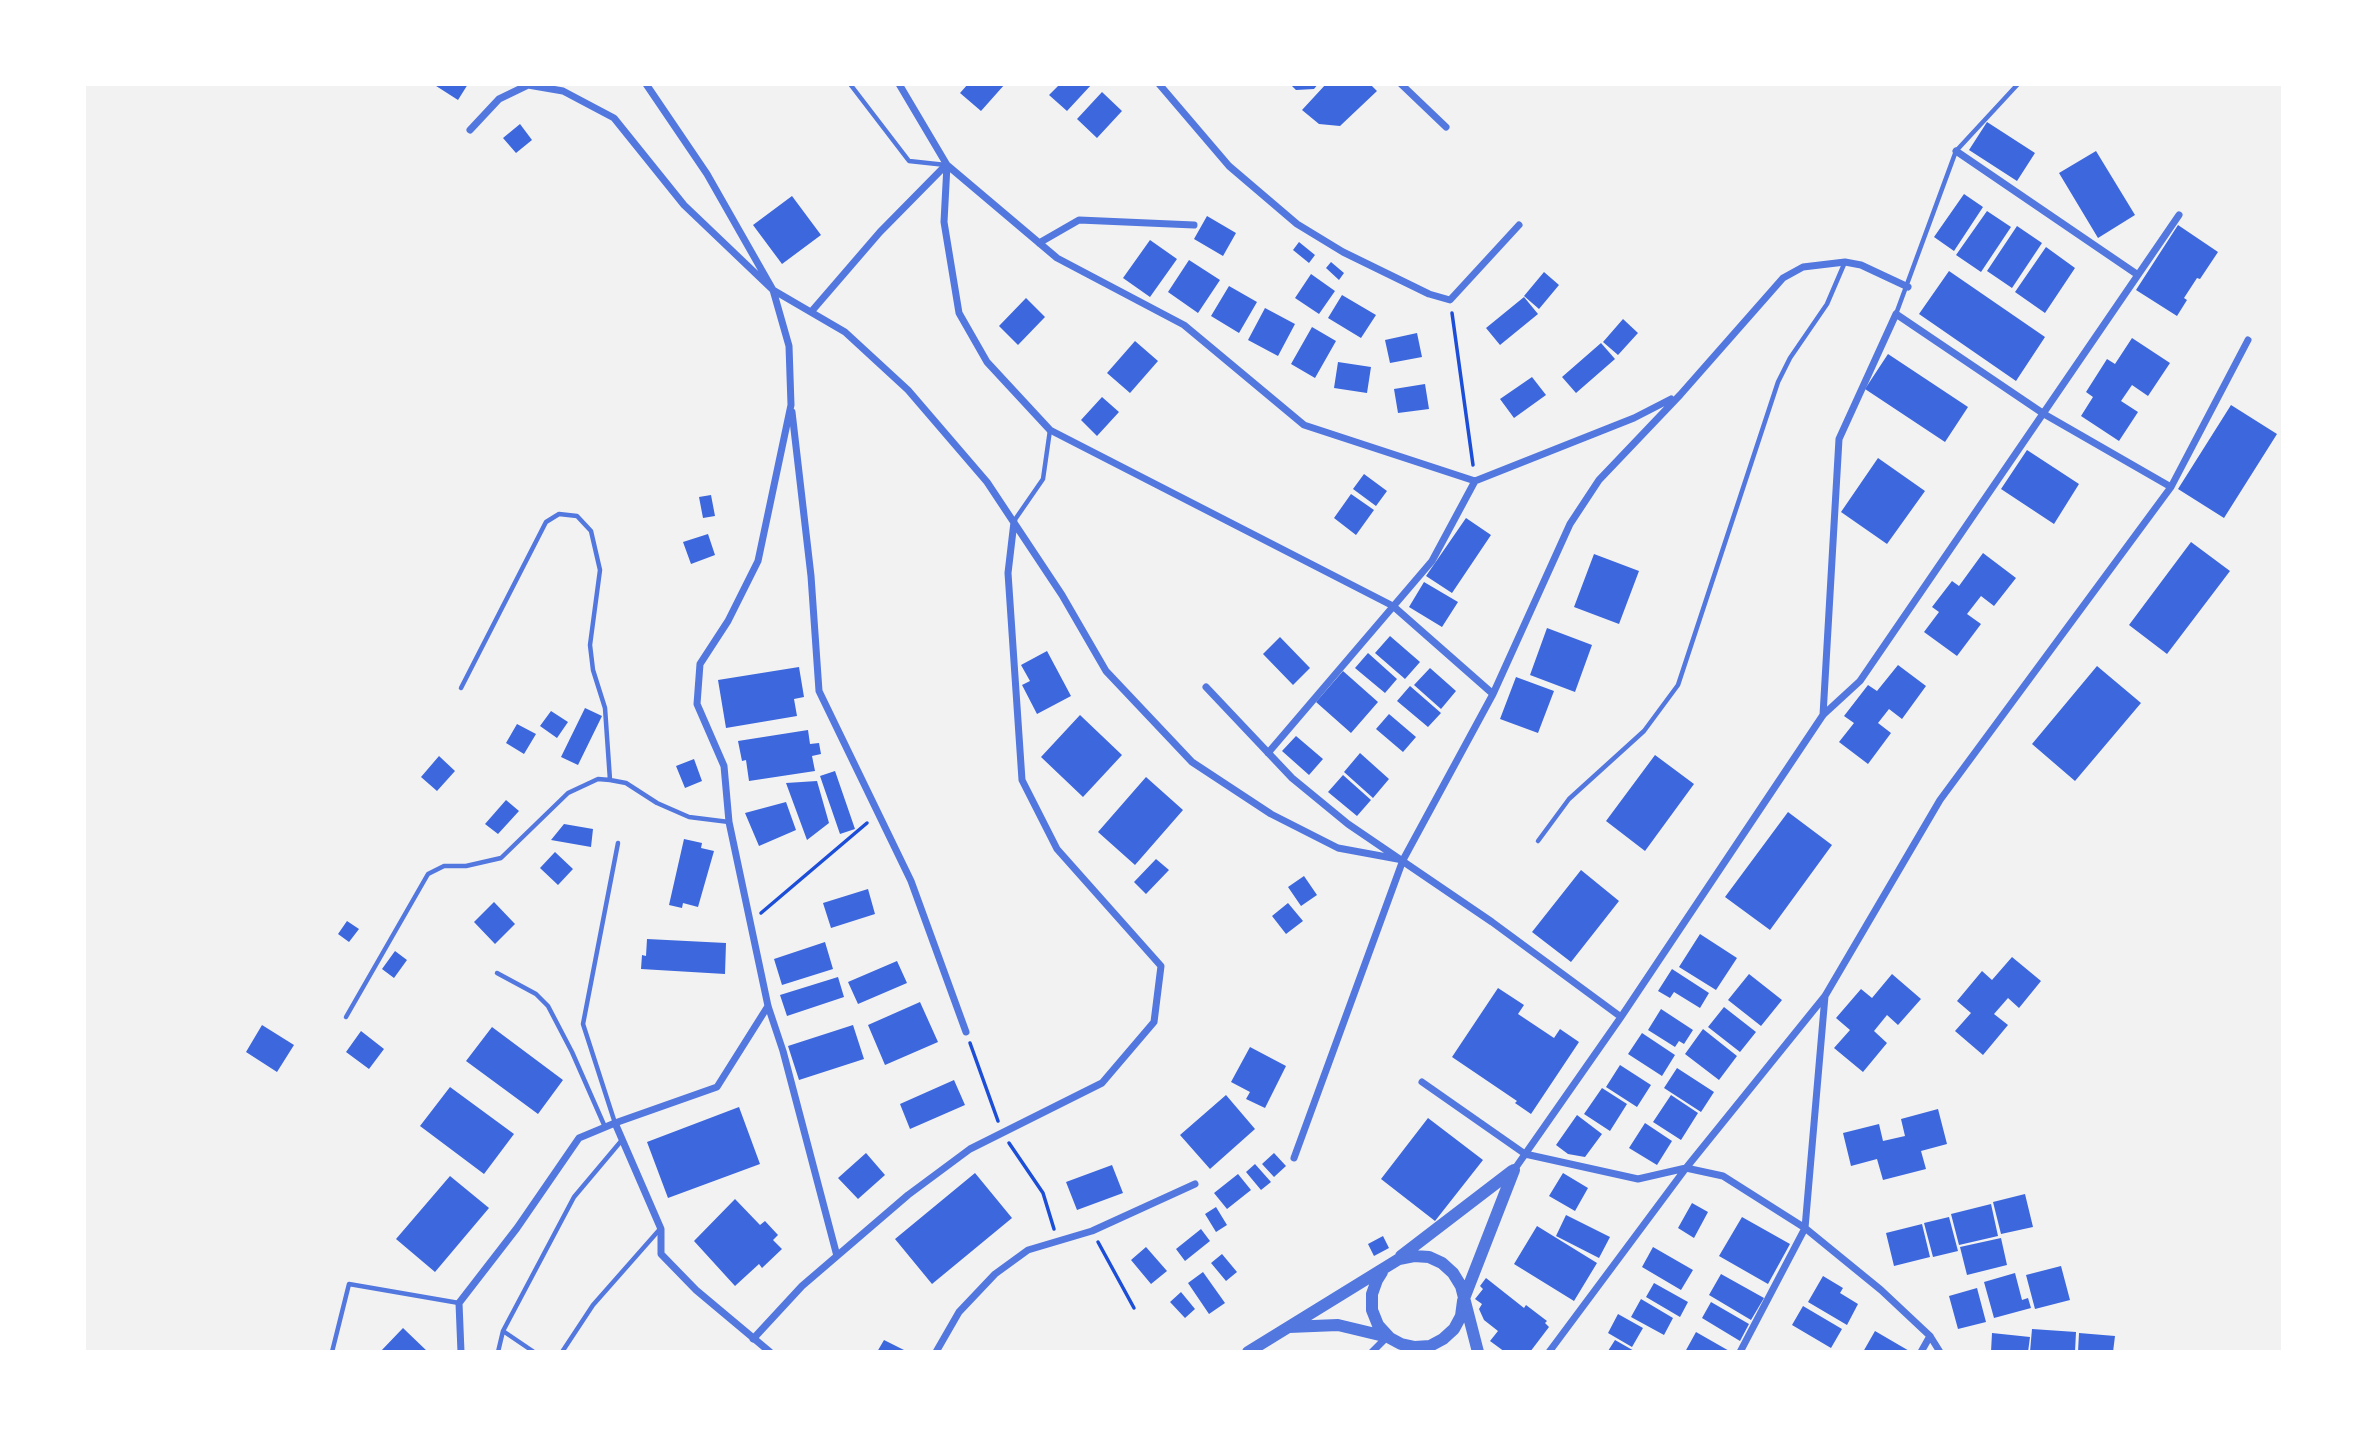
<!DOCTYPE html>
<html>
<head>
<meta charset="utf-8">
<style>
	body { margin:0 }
	#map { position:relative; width:2367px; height:1436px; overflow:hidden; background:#f2f2f2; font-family:Overpass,sans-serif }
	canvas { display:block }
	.frame { position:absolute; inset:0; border:86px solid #fff; pointer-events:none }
</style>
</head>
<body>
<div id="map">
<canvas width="2367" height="1436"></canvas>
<div class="frame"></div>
</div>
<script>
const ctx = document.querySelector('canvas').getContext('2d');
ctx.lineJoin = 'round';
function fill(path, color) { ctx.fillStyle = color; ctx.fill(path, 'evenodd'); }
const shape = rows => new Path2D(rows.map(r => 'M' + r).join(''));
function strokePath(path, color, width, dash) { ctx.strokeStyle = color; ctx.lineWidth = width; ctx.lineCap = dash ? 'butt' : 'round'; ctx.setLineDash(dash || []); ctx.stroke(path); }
fill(shape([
	[433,84,468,84,458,100],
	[968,84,1005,84,981,111,960,93],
	[1060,84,1092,84,1067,111,1049,95],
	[1290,84,1318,84,1314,89,1296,90],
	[1326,84,1370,84,1377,91,1340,126,1319,124,1302,110],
	[1102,92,1122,111,1097,138,1077,119],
	[1987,122,2035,153,2017,181,1969,150],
	[520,124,532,140,516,153,503,138],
	[2096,151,2135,215,2098,238,2059,173],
	[1964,194,1983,207,1954,251,1934,237],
	[792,196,821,235,782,264,753,225],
	[1987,211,2011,227,1981,272,1956,255],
	[1207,216,1236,233,1223,256,1194,239],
	[2178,225,2218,252,2200,279,2197,278,2184,298,2187,300,2177,316,2136,290],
	[2017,226,2042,243,2012,288,1987,271],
	[1150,240,1177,259,1150,297,1123,278],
	[1299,242,1315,255,1309,263,1293,250],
	[2046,247,2075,268,2045,313,2015,292],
	[1189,260,1220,280,1198,313,1168,292],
	[1331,262,1344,273,1339,280,1326,268],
	[1949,271,2045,337,2016,381,1919,314],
	[1544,272,1559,285,1539,309,1524,296],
	[1311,274,1335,291,1319,314,1295,298],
	[1229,286,1257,302,1239,333,1211,316],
	[1342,295,1376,315,1361,338,1328,318],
	[1524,297,1538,314,1500,345,1486,328],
	[1026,298,1045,317,1018,345,999,326],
	[1265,308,1295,324,1278,356,1248,340],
	[1623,319,1638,333,1618,355,1603,342],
	[1312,327,1336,341,1315,378,1291,364],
	[1417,333,1422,357,1390,363,1385,340],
	[2132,338,2170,363,2148,396,2132,385,2121,401,2138,412,2119,441,2081,416,2093,397,2086,392,2107,359,2115,364],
	[1135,341,1158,361,1130,393,1107,373],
	[1601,343,1615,359,1576,393,1562,377],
	[1888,354,1968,407,1945,442,1865,389],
	[1338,362,1371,367,1367,393,1334,388],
	[1532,377,1546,395,1514,418,1500,399],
	[1425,384,1429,409,1398,413,1394,389],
	[1102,397,1119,412,1097,436,1081,420],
	[2231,405,2277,434,2224,518,2178,489],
	[2027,450,2079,484,2054,524,2001,489],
	[1878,458,1925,491,1887,544,1841,512],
	[1364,474,1387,491,1376,506,1353,489],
	[1351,494,1374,510,1356,535,1334,518],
	[711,495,715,516,703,518,699,497],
	[1466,518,1491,535,1452,593,1426,576],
	[708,534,715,555,691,564,683,542],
	[2191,542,2230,571,2167,654,2129,625],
	[1983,553,2016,578,1994,606,1981,596,1967,614,1981,624,1957,656,1924,632,1939,612,1932,607,1952,581,1959,586],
	[1594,554,1639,571,1619,624,1574,607],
	[1424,582,1458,602,1442,627,1409,607],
	[1547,628,1592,645,1575,692,1530,675],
	[1390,636,1420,662,1405,679,1375,653],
	[1280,637,1310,668,1293,685,1263,654],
	[1047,651,1071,696,1037,714,1022,685,1030,681,1021,665],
	[1368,653,1397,679,1385,693,1355,668],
	[1898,665,1926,686,1902,719,1889,709,1878,723,1891,733,1868,764,1839,742,1854,723,1844,716,1868,685,1877,691],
	[2097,666,2141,703,2075,781,2032,744],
	[799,667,804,697,794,699,797,716,726,728,718,680],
	[1430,668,1456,691,1441,709,1414,685],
	[1343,671,1378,702,1351,733,1316,702],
	[1516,677,1554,691,1538,733,1500,719],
	[1410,686,1441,713,1428,727,1397,701],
	[585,708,602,716,578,765,561,757],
	[551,711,568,722,557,738,540,726],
	[1389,714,1416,737,1403,752,1376,729],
	[1080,715,1122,755,1083,797,1041,757],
	[517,724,536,734,524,754,506,743],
	[808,730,810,744,819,743,821,754,812,756,815,771,749,781,746,760,742,761,738,741],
	[1296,736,1323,759,1309,775,1282,751],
	[1360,753,1389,779,1373,798,1344,772],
	[1655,755,1694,784,1645,851,1606,821],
	[439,756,455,771,437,791,421,777],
	[694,759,702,781,685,788,676,766],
	[835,771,855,829,840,834,820,776],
	[1343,775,1371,800,1357,816,1328,792],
	[1146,777,1183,810,1135,865,1098,832],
	[817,781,829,823,807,840,786,783],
	[506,800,519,811,498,834,485,824],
	[786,802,796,830,759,846,745,813],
	[1788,812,1832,845,1770,930,1725,897],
	[564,824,593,829,591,847,551,840],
	[684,839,702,843,701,848,714,851,698,907,683,903,682,908,669,905],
	[555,852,573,869,558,885,540,868],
	[1156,859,1169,870,1146,894,1134,882],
	[1581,870,1619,901,1571,962,1532,932],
	[1304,876,1317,895,1301,906,1288,887],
	[868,889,875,914,831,928,823,903],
	[494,902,515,924,495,944,474,922],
	[1288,903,1303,921,1286,934,1272,916],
	[347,921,359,929,349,942,338,934],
	[1700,934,1737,958,1716,990,1679,967],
	[647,939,726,943,725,974,641,969,642,955,646,956],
	[825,942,833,969,782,985,774,959],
	[395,951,407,960,394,978,382,969],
	[2012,957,2041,981,2019,1008,2008,998,1994,1014,2008,1025,1983,1055,1955,1031,1971,1013,1957,1001,1982,971,1992,980],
	[897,961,907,983,858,1004,848,982],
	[1672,969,1709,993,1700,1008,1674,992,1670,998,1658,991],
	[1749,974,1782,1000,1761,1026,1728,1000],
	[1892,974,1921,999,1898,1025,1887,1015,1874,1031,1887,1043,1863,1072,1834,1048,1850,1030,1836,1018,1861,989,1872,998],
	[838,977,844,997,787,1016,780,995],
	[1498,988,1524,1005,1518,1014,1554,1038,1560,1029,1579,1042,1531,1114,1515,1103,1517,1101,1452,1057],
	[920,1002,938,1042,885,1065,868,1025],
	[1724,1007,1756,1032,1740,1052,1708,1027],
	[1661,1009,1693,1030,1684,1044,1679,1041,1675,1047,1648,1030],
	[262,1025,294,1045,277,1072,246,1052],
	[853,1025,864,1059,799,1080,788,1046],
	[492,1027,563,1080,538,1114,466,1061],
	[1703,1029,1737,1056,1719,1080,1685,1054],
	[361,1031,384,1049,369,1069,346,1052],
	[1642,1033,1675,1055,1662,1076,1628,1054],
	[1250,1047,1286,1066,1265,1108,1246,1099,1250,1092,1231,1082],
	[1620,1065,1651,1085,1637,1107,1606,1087],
	[1677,1068,1714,1092,1701,1112,1664,1088],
	[954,1080,965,1105,910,1129,900,1104],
	[450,1087,514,1134,484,1174,420,1126],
	[1602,1088,1627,1104,1610,1131,1584,1114],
	[1226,1095,1255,1129,1210,1169,1180,1135],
	[1671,1095,1698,1113,1681,1140,1653,1122],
	[739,1107,760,1164,668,1198,647,1142],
	[1938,1109,1947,1144,1921,1151,1926,1169,1883,1180,1877,1159,1851,1166,1843,1133,1879,1124,1883,1141,1905,1136,1901,1119],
	[1577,1115,1602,1134,1585,1157,1568,1154,1556,1145],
	[1428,1118,1483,1160,1435,1221,1381,1179],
	[1645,1123,1672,1141,1657,1165,1629,1148],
	[866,1153,885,1175,858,1199,838,1178],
	[1274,1153,1286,1166,1274,1177,1262,1164],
	[1255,1164,1271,1182,1261,1190,1246,1172],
	[1112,1165,1123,1193,1077,1210,1066,1182],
	[975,1173,1012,1218,932,1284,895,1239],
	[1563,1173,1588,1188,1575,1211,1549,1196],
	[1238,1174,1251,1190,1227,1209,1214,1193],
	[450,1176,489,1208,435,1272,396,1239],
	[2025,1194,2033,1227,2001,1234,1993,1202],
	[735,1199,760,1225,765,1221,778,1235,773,1240,782,1249,762,1268,759,1264,735,1286,694,1241],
	[1692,1203,1708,1212,1694,1238,1678,1228],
	[1991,1204,1998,1236,1959,1245,1951,1214],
	[1216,1207,1227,1225,1216,1232,1205,1214],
	[1566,1215,1610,1237,1599,1258,1556,1236],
	[1742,1217,1790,1244,1768,1284,1719,1256],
	[1949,1217,1958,1251,1933,1257,1924,1223],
	[1922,1224,1930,1257,1894,1266,1886,1233],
	[1537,1226,1597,1263,1574,1301,1514,1264],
	[1201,1229,1210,1241,1185,1261,1176,1249],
	[1383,1236,1389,1248,1374,1256,1368,1244],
	[2001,1238,2007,1265,1967,1275,1960,1247],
	[1146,1247,1167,1271,1151,1284,1131,1260],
	[1653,1247,1693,1270,1681,1290,1642,1267],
	[1222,1254,1237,1272,1226,1281,1211,1263],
	[2061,1266,2070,1300,2035,1309,2026,1275],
	[1203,1272,1225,1303,1209,1314,1188,1283],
	[2015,1273,2022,1300,2028,1298,2031,1308,1994,1318,1984,1282],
	[1721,1274,1764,1298,1751,1320,1709,1295],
	[1823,1276,1843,1288,1840,1293,1858,1304,1847,1325,1808,1302],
	[1486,1278,1524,1308,1526,1305,1547,1321,1545,1323,1549,1327,1530,1352,1505,1352,1490,1341,1498,1331,1484,1320,1479,1309,1482,1304,1475,1299,1483,1289,1480,1286],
	[1654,1283,1688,1302,1680,1317,1646,1297],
	[1977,1288,1986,1322,1958,1329,1949,1296],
	[1181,1292,1195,1309,1185,1318,1170,1302],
	[1641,1299,1673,1318,1664,1335,1631,1317],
	[1711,1302,1749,1324,1740,1341,1702,1318],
	[1803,1306,1842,1329,1831,1348,1792,1325],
	[1618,1314,1643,1328,1632,1347,1608,1333],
	[403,1328,428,1352,380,1352],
	[2032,1329,2076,1332,2075,1352,2030,1352],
	[1875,1331,1911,1352,1863,1352],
	[1696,1332,1731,1352,1685,1352],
	[1992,1333,2030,1337,2028,1352,1991,1352],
	[2079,1333,2115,1336,2113,1352,2078,1352],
	[884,1340,908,1352,877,1352],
	[1615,1340,1636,1352,1611,1352,1608,1351]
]), '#3d67dc');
strokePath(shape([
	[1452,313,1473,465],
	[761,913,867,823],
	[970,1043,998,1121],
	[1009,1143,1043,1193,1054,1229],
	[1098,1242,1134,1308]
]), '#1d4ed8', 3.5);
strokePath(shape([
	[850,84,909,161,946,165],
	[1896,314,1956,151,2018,84],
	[1014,521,1043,479,1050,430],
	[461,688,546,522,559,514,577,516,591,531,600,570,590,645,593,670,605,708,610,780],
	[1538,841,1569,799,1644,731,1678,685,1778,382,1790,358,1827,304,1845,262],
	[497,973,536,994,548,1006,572,1052,605,1127],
	[346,1017,428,874,444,866,466,866,501,858,568,793,598,779,610,780,626,783,657,803,689,817,729,822],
	[615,1123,583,1024,618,843],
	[332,1352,349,1284,459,1303],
	[498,1352,503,1331],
	[534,1352,503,1331,574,1197,622,1140],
	[562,1352,593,1305,660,1229]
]), '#5277de', 4.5);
strokePath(shape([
	[646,84,707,174,773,290,845,332,908,390,987,482,1062,595,1106,671,1192,762,1271,814,1338,848,1403,860],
	[899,84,947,165,1057,258,1184,325,1304,425,1475,481],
	[1159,84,1229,166,1297,224,1343,252,1429,294,1450,300,1519,225],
	[1401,84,1446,127],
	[470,130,499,99,528,85,563,91,614,118,684,205,773,290,789,346,791,405,758,561,728,621,700,664,697,704,724,766,729,822,768,1006,783,1051,837,1256],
	[1956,151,2138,275],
	[947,165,944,222,959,313,987,362,1050,430,1393,606,1493,694],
	[1039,243,1079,220,1194,225],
	[811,312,880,232,946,165],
	[792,412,811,576,819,691,911,881,966,1032],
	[1475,481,1634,418,1671,399],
	[1206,687,1292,778,1348,824,1492,922,1621,1017],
	[1823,715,1839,439,1896,314,2044,414,2171,487],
	[1268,753,1432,561,1475,481],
	[1422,1082,1525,1154,1638,1179,1686,1168,1723,1176,1805,1228,1881,1290,1930,1336,1940,1352],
	[615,1123,661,1229,661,1254,696,1290,770,1352],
	[1294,1158,1403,860,1493,694,1570,524,1599,480,1680,395,1783,278,1803,267,1845,262,1861,265,1908,287],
	[1514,1170,1621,1017,1823,715,1860,681,2179,215],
	[753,1339,802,1286,908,1195,970,1149,1102,1083,1154,1022,1161,966,1057,849,1022,780,1008,573,1014,522],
	[461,1352,459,1303,517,1228,579,1138,615,1123,717,1087,768,1006],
	[936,1352,959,1312,995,1274,1028,1250,1092,1231,1195,1184],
	[1372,1352,1387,1337],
	[1549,1352,1686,1168,1825,996,1940,800,2171,487,2248,340],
	[1740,1352,1805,1228,1825,996],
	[1921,1352,1930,1336]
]), '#5277de', 7);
strokePath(shape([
	[1401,1256,1512,1171],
	[1382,1272,1377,1280,1372,1294,1372,1310,1378,1325,1389,1337],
	[1289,1327,1338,1325,1388,1337,1401,1344,1415,1347,1430,1346,1443,1339,1454,1329,1461,1316,1463,1301,1514,1170],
	[1248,1352,1399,1259,1414,1256,1429,1257,1442,1263,1453,1273,1461,1286,1478,1352]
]), '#5277de', 12);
</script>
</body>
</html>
